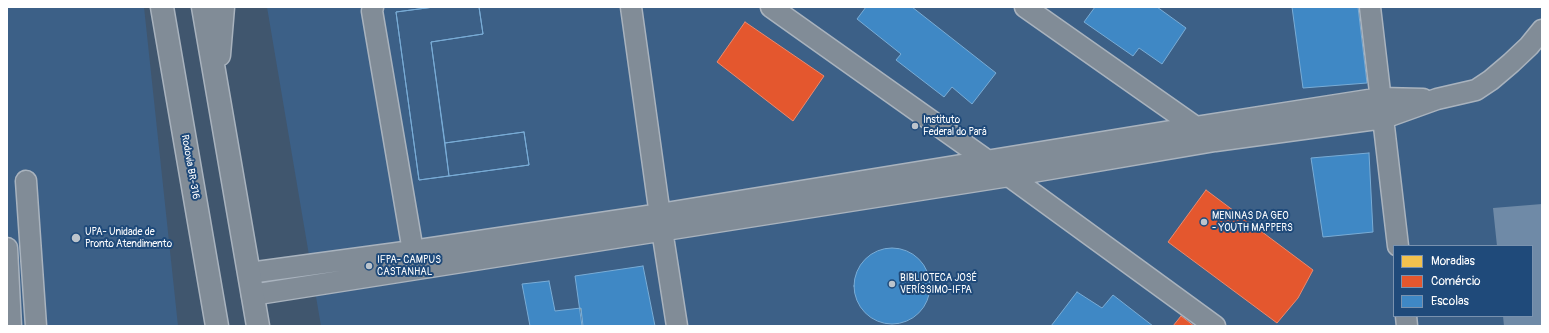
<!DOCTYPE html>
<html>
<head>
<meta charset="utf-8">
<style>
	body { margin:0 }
	#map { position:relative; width:1549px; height:333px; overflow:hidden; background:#40566e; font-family:Pangolin,sans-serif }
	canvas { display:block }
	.frame { position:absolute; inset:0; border:8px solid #fff; pointer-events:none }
	.legend { position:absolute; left:1393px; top:245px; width:140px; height:72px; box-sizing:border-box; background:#1f4a7a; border:1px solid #7992af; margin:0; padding:5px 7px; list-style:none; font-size:12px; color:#fff }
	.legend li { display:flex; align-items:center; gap:8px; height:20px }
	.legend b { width:20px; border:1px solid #7992af }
</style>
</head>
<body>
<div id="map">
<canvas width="1549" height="333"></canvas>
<div class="frame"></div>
<ul class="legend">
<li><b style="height:11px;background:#f2c14e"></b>Moradias</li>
<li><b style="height:11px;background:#e4572e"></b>Comércio</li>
<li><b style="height:11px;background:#3f88c5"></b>Escolas</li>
</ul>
</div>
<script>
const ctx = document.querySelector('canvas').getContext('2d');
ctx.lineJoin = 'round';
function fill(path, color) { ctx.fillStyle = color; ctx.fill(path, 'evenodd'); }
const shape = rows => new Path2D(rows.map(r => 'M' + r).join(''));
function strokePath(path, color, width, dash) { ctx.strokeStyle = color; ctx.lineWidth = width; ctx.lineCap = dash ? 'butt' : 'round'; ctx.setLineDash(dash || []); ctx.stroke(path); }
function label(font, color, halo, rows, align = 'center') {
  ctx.font = font + ' Pangolin,sans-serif'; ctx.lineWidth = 4; ctx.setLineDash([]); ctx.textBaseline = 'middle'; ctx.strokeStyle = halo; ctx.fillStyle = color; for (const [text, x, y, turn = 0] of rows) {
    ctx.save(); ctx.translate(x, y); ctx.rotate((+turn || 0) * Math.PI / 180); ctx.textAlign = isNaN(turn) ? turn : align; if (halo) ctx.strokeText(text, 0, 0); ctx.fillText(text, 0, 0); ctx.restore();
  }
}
fill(shape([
	[7,7,144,7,178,326,7,326],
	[267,7,1542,7,1542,326,321,326],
	[1394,246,1532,246,1532,316,1394,316]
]), '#3c6087');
fill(shape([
	[1542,204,1542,326,1504,326,1503,316,1532,316,1532,246,1497,246,1493,208]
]), '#6f8aa7');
const homes = shape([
	[627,270,631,299,607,303,604,273,627,270],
	[604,273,607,303,581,309,577,279,604,273],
	[631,299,636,324,618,326,614,302,631,299],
	[614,302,618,326,601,326,597,306,614,302],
	[597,306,601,326,584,326,581,309,597,306]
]);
fill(homes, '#f2c14e');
strokePath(homes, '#f6d483', 1);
const shops = shape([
	[745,22,824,76,793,121,717,62,745,22],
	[1206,190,1313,270,1298,298,1277,323,1168,242,1206,190],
	[1181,316,1194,326,1173,326,1181,316]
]);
fill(shops, '#e4572e');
strokePath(shops, '#ec896d', 1);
const schools = shape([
	[434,7,479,7,483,34,431,42,445,143,524,132,529,165,419,180,396,12,434,7],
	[434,7,479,7,483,34,431,42,449,176,419,180,396,12,434,7],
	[866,7,912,7,996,73,972,104,952,87,944,97,896,60,901,54,857,19,866,7],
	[1095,7,1157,7,1186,28,1162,64,1139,48,1133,56,1084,22,1095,7],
	[1292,7,1358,7,1367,83,1303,88,1292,7],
	[524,132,529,165,449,176,445,143,524,132],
	[1369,153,1373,232,1323,237,1311,158,1369,153],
	'854 286a38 38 0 1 1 76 0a38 38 0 1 1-76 0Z',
	[643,266,655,326,582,326,575,276,643,266],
	[549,281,555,311,581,308,583,326,530,326,522,284,549,281],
	[1077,292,1102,308,1113,295,1153,326,1051,326,1077,292]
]);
fill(schools, '#3f88c5');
strokePath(schools, '#79acd6', 1);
const minor = shape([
	[373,7,372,11,415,263],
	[631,7,662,230,677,326],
	[771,7,1009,176,1215,326],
	[1025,7,1200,130],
	[1370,7,1398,246],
	[26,181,36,326],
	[7,248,11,326],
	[249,273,412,251,661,214,1195,127,1381,98,1423,99],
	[252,295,1009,176,1215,141,1384,118,1437,99,1476,90,1491,80,1511,63,1529,46,1542,30],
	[1406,316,1407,326]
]);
const highway = shape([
	[162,7,217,326],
	[203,7,258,326],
	[219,55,223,7]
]);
strokePath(minor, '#a9b3be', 23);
strokePath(highway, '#a9b3be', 25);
strokePath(minor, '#818c97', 20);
strokePath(highway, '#818c97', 22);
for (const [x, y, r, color] of [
	[915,126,4,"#bcc4cc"],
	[1204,222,4,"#bcc4cc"],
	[76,238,5,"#bcc4cc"],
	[369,266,4,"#bcc4cc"],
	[892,284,4,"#bcc4cc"]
]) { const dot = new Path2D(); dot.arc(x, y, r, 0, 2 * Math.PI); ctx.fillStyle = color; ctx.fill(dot); strokePath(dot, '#1f4a7a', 1.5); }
label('10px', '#fff', '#1f4a7a', [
	["Instituto",923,120],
	["Federal do Pará",923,132],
	["MENINAS DA GEO",1212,216],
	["- YOUTH MAPPERS",1212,228],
	["UPA- Unidade de",85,232],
	["Pronto Atendimento",85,244],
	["IFPA- CAMPUS",377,260],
	["CASTANHAL",377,272],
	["BIBLIOTECA JOSÉ",900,278],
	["VERÍSSIMO-IFPA",900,290]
], 'left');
label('10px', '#fff', '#1f4a7a', [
	["Rodovia BR-316",190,167,80]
]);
</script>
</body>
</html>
